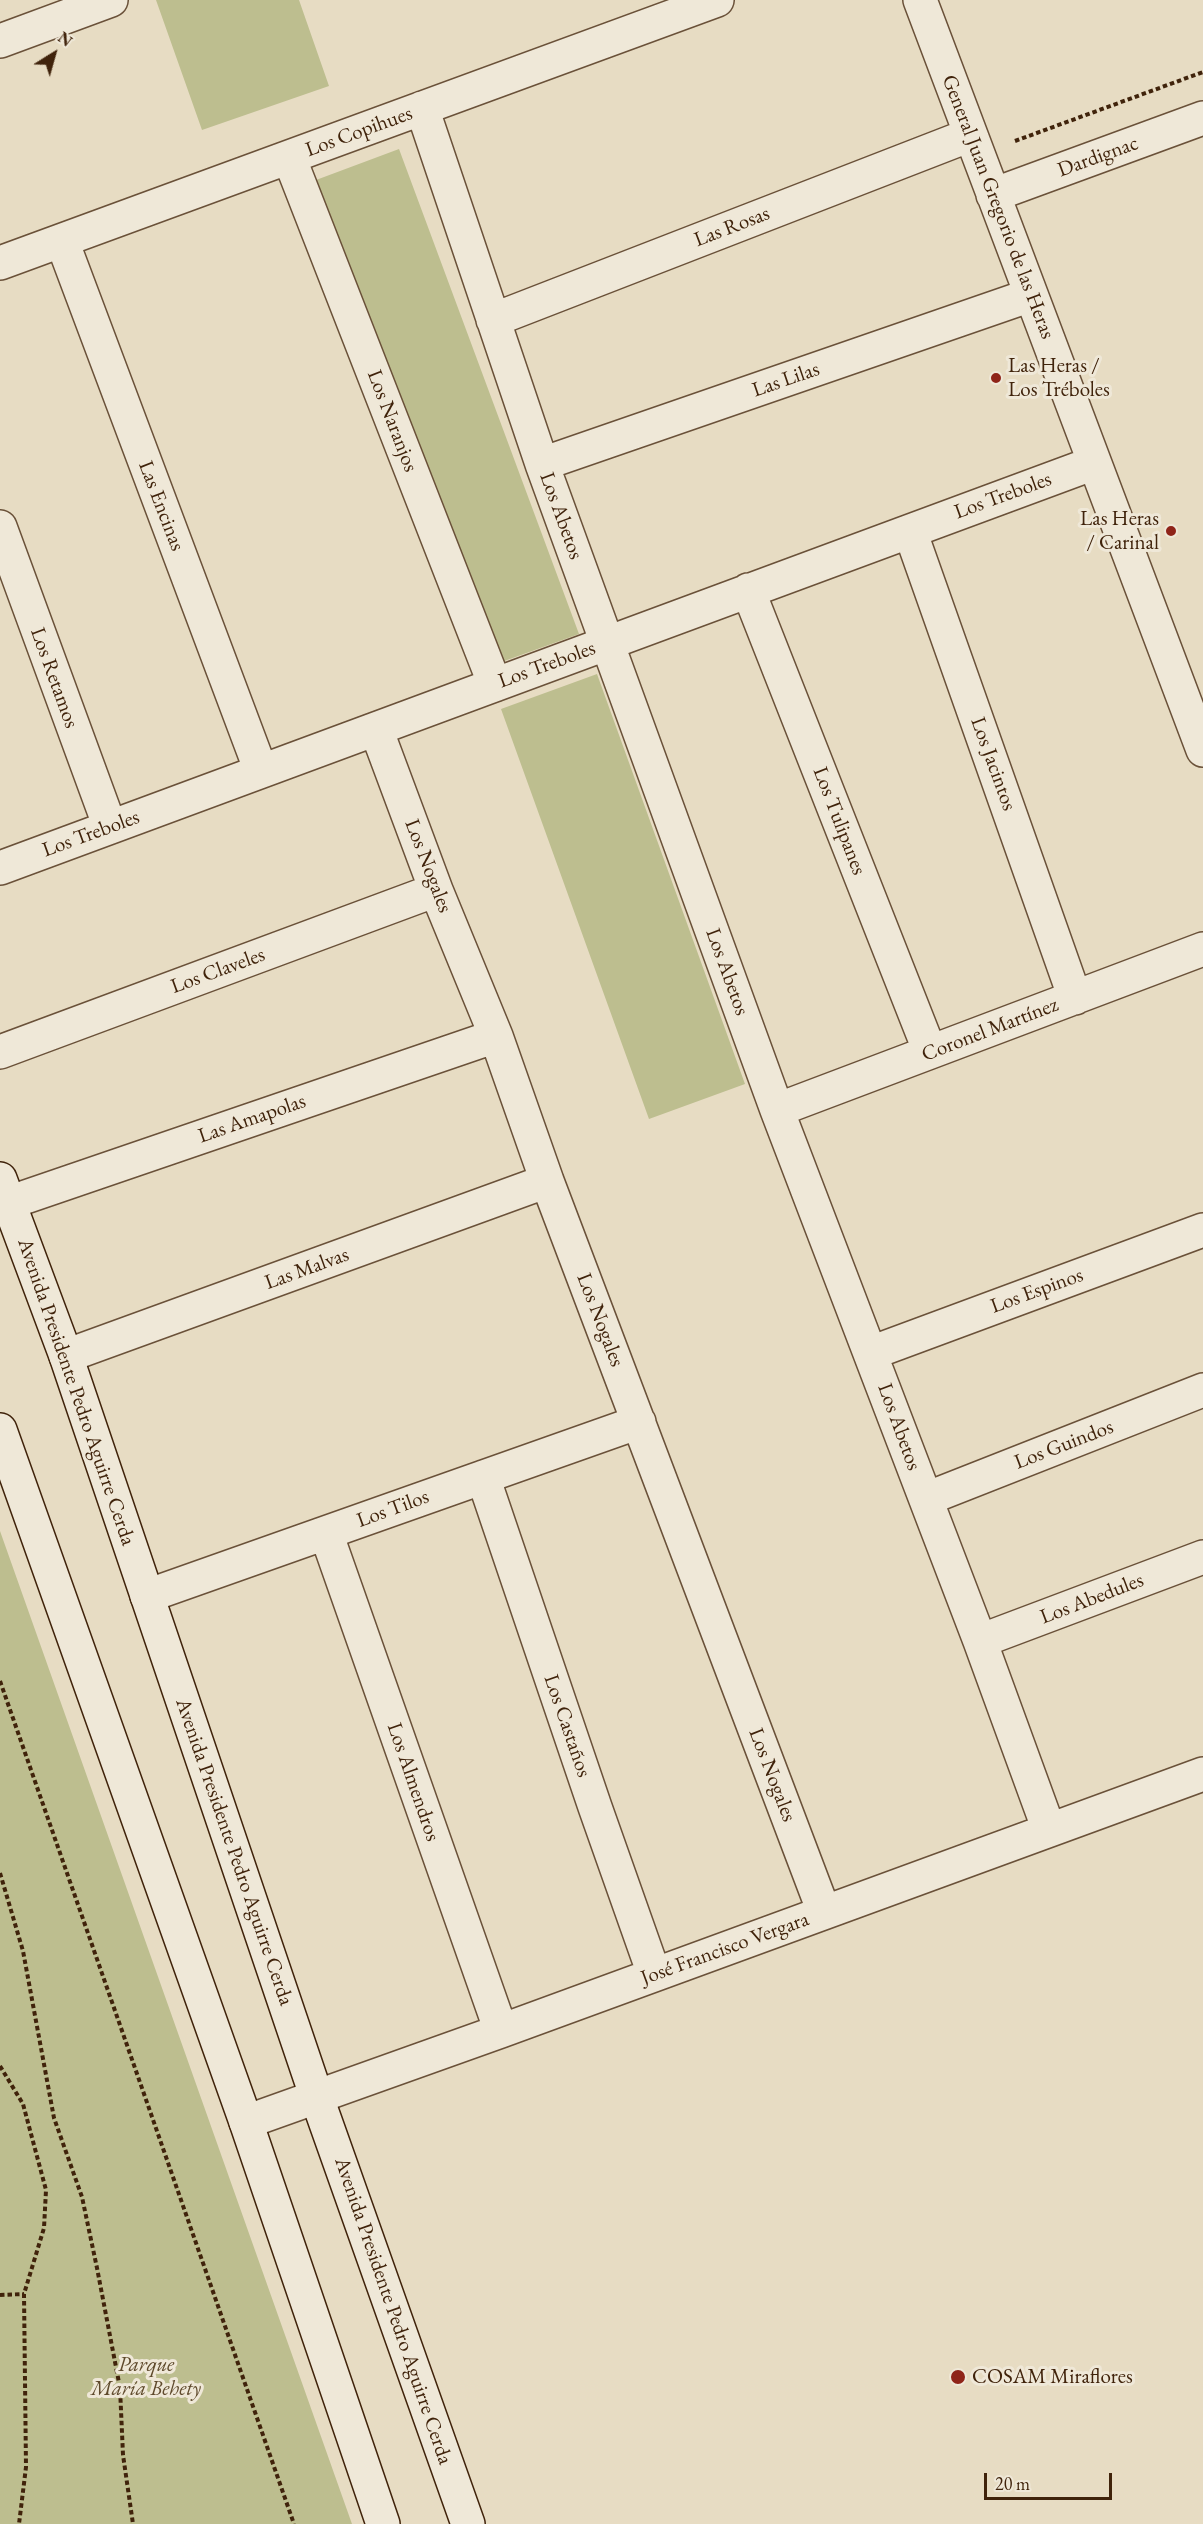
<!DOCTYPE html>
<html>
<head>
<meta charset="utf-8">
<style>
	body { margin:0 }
	#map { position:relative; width:1203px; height:2524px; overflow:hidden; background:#e7dcc3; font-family:"EB Garamond",serif }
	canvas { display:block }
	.north { position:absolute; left:24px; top:24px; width:60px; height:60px; -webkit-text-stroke:4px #efe8d8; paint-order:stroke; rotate:37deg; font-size:16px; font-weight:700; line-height:24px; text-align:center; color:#40230b }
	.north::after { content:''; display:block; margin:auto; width:21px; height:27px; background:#40230b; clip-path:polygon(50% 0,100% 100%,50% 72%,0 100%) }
	.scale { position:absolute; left:984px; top:2473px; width:128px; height:27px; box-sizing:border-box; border:3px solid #40230b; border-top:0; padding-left:8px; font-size:18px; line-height:21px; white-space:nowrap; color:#40230b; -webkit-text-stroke:4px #efe8d8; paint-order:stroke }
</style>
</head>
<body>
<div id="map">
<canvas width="1203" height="2524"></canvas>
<div class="north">N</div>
<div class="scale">20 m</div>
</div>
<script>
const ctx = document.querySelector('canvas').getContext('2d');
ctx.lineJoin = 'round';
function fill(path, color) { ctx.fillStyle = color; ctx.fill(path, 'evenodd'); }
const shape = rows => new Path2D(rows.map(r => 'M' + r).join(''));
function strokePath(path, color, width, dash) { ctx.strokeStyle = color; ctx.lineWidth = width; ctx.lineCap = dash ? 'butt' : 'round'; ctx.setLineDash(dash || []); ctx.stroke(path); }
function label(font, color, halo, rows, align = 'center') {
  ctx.font = font + ' "EB Garamond",serif'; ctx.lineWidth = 6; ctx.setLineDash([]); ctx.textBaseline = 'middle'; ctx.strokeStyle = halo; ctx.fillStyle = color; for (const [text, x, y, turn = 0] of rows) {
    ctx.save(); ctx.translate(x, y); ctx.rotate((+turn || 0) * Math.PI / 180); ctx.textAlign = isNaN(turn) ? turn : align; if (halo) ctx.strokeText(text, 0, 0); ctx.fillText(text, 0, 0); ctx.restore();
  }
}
fill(shape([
	[156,0,299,0,329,86,202,130],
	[399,149,579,634,496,664,316,180],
	[597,674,745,1084,649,1119,501,709],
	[0,1531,352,2524,0,2524]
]), '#bdbe8f');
const minor = shape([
	[920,0,1203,750],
	[0,41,111,0],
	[422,108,542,464,777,1110,980,1641,1049,1830],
	[289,157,495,685],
	[993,195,1203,118],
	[62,241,261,771],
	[0,263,717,0],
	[493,320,970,135],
	[542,464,1031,295],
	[0,527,110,827],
	[910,531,1075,998],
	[748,590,930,1052],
	[376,729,436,890,496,1036,547,1181,824,1912],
	[0,868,1094,463],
	[0,1052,436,890],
	[777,1110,1203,949],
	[8,1203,496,1036],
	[871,1353,1203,1230],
	[66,1356,547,1181],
	[483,1477,595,1807,654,1974],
	[926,1499,1203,1390],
	[326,1533,501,2031],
	[147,1596,639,1422],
	[980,1641,1203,1557],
	[246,2122,501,2031,1203,1774]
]);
const secondary = shape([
	[0,1179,66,1356,317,2098,468,2524],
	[0,1430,246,2122,383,2524]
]);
strokePath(minor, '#6a5139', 36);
strokePath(secondary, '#40230b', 36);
strokePath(shape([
	[1015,141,1203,72],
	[0,1681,294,2524],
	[0,1873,23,1951,54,2118,82,2197,97,2268,120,2388,123,2455,133,2524],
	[0,2066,23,2104,46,2190,44,2228,24,2294,26,2467,19,2524],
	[0,2295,24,2294]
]), '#40230b', 4, [4.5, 3]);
strokePath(minor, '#efe8d8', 33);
strokePath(secondary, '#efe8d8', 33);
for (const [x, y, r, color] of [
	[996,378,6,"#8f2418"],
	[1171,531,6,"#8f2418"],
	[958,2377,8,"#8f2418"]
]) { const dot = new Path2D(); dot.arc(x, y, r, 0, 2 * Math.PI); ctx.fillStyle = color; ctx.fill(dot); strokePath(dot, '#efe8d8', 2); }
label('21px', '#40230b', '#efe8d8', [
	["Los Copihues",359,132,-20],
	["Dardignac",1098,157,-20],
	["General Juan Gregorio de las Heras",998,207,69],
	["Las Rosas",732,227,-21],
	["Las Lilas",786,380,-19],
	["Los Naranjos",392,421,69],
	["Los Treboles",1003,496,-20],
	["Las Encinas",161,506,69],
	["Los Abetos",561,516,70],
	["Los Treboles",547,665,-20],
	["Los Retamos",54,678,70],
	["Los Jacintos",993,764,70],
	["Los Tulipanes",839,821,69],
	["Los Treboles",91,834,-20],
	["Los Nogales",428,866,69],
	["Los Claveles",218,971,-20],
	["Los Abetos",727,972,70],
	["Coronel Martínez",990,1030,-21],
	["Las Amapolas",252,1119,-19],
	["Las Malvas",307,1269,-20],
	["Los Espinos",1037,1291,-20],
	["Los Nogales",600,1320,69],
	["Avenida Presidente Pedro Aguirre Cerda",76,1392,71],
	["Los Abetos",899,1427,70],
	["Los Guindos",1064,1445,-21],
	["Los Tilos",393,1509,-20],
	["Los Abedules",1092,1599,-21],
	["Los Castaños",567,1726,71],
	["Los Nogales",772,1775,69],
	["Los Almendros",413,1782,71],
	["Avenida Presidente Pedro Aguirre Cerda",234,1852,71],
	["José Francisco Vergara",725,1949,-20],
	["Avenida Presidente Pedro Aguirre Cerda",393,2311,71]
]);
label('21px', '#40230b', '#efe8d8', [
	["Las Heras /",1008,366],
	["Los Tréboles",1008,390],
	["Las Heras",1159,519,"right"],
	["/ Carinal",1159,543,"right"],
	["COSAM Miraflores",972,2377]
], 'left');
label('italic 21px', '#5f4a2c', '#efe8d8', [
	["Parque",146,2365],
	["María Behety",146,2389]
]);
</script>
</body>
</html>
